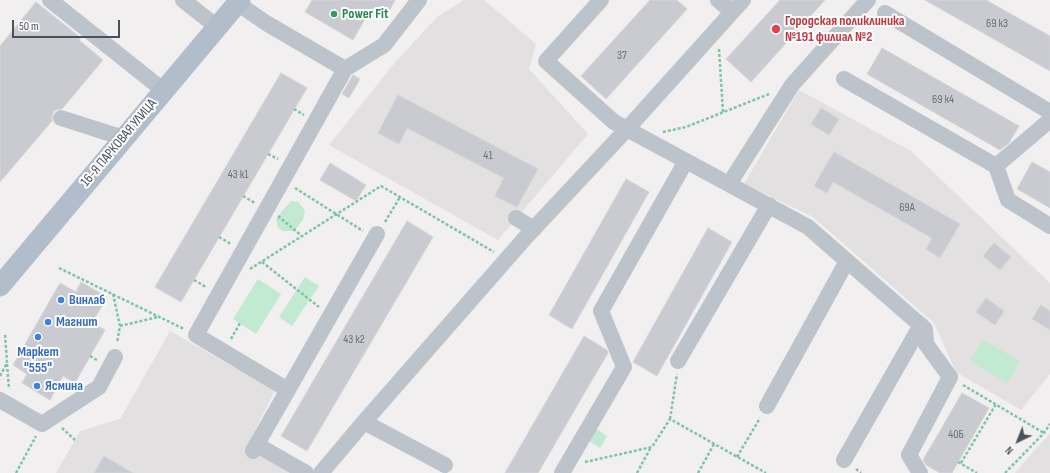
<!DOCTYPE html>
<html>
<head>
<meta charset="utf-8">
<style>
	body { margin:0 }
	#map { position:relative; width:1050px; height:473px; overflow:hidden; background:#f1efef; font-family:"Sofia Sans Condensed",sans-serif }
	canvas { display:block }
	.north { position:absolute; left:998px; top:421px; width:40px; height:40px; -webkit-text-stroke:3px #fff; paint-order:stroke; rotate:223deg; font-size:11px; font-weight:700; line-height:16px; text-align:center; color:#49515a }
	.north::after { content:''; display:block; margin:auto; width:14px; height:18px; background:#49515a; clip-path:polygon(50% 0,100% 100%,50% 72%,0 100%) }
	.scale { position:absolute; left:12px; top:20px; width:108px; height:18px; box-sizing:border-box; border:2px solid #49515a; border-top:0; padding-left:5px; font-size:12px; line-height:14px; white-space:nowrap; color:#49515a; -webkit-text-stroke:3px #fff; paint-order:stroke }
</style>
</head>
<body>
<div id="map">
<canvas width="1050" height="473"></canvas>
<div class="north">N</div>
<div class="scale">50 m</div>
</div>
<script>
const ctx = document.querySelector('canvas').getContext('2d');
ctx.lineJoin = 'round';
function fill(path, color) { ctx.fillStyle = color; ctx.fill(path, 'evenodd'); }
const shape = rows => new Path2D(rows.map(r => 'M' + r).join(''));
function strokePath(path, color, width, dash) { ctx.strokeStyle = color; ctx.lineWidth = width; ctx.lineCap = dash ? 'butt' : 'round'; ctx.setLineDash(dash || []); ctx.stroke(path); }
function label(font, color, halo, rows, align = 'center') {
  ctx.font = font + ' "Sofia Sans Condensed",sans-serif'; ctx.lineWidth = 4; ctx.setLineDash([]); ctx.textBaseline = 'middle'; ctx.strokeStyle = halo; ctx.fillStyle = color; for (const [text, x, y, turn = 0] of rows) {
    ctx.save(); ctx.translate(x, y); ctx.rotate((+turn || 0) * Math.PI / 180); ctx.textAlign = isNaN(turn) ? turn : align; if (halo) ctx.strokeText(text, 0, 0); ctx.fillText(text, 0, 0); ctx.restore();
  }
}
fill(shape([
	[464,0,484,0,536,44,529,69,588,134,498,240,329,145,392,66,437,17],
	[799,90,911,151,1050,283,1050,374,1021,410,956,372,934,323,813,217,744,184],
	[170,331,275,390,247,447,290,473,56,473,80,431,120,419],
	[1050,434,1050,473,1015,473,1033,452]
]), '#e2e0e0');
fill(shape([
	[291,201,298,202,305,210,303,220,294,231,283,231,278,228,276,219,282,211],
	[305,277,319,286,292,326,279,317],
	[258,279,281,294,256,334,233,319],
	[983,340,1020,361,1007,383,970,361],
	[594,427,607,436,600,448,587,440]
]), '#c2ead3');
const building = shape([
	[312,0,395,0,385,19,370,10,353,40,305,12,312,0],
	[650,0,677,0,687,9,606,99,581,76,650,0],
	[780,0,825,0,751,82,726,59,780,0],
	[925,0,986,0,1050,36,1050,71,925,0],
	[36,2,81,38,79,40,103,60,62,109,59,109,54,111,52,116,52,121,0,182,0,46,36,2],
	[882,48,1019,126,1009,143,1000,150,867,74,882,48],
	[281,73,307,88,181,302,155,287,281,73],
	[353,75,360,79,349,98,342,94,353,75],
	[398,95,538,169,517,207,495,196,504,178,407,128,399,144,378,133,398,95],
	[821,108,839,119,829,135,811,124,821,108],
	[834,152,960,224,940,258,926,249,932,238,833,182,827,193,814,186,834,152],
	[1032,162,1050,172,1050,208,1017,189,1032,162],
	[330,163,366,185,356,201,320,180,330,163],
	[626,179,649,192,572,329,549,315,626,179],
	[407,221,433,237,307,451,281,436,407,221],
	[708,228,732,242,657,376,633,362,708,228],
	[994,243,1011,257,1000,270,983,256,994,243],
	[81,282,107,297,92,323,105,330,75,383,63,376,50,400,22,383,27,374,13,365,60,283,76,292,81,282],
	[986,298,1004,311,995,325,976,312,986,298],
	[1041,305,1050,311,1050,330,1032,319,1041,305],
	[584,336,607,350,608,353,581,399,538,473,505,473,584,336],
	[962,393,989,408,952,473,940,473,926,465,923,460,962,393],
	[104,456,133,473,94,473,104,456]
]);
fill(building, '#c9cbd1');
strokePath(building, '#d4d5da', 1);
strokePath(shape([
	[719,49,723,112],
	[294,109,304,115],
	[663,132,686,127,769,94],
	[268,154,278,159],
	[295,188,363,231],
	[243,196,255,203],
	[278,216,302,236],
	[385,222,400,197],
	[219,237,231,244],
	[262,262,319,307],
	[59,268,184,329],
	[250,269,381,186,494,252],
	[194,280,206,287],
	[113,294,120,326,117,343],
	[120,326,158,317],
	[231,339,240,323],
	[90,356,97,360],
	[7,364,9,389],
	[0,376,7,363,5,334],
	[963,385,1044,433],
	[670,419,677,374],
	[62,428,75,440],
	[737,457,760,418],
	[585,462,652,447,670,419,766,473],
	[958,462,977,473],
	[961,463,996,404],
	[856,469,861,473],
	[16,473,36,436],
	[637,473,651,447],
	[698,473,714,444],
	[1005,473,1044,433,1050,424]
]), '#7dc5a5', 2.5, [3, 2]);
strokePath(shape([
	[50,0,163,90],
	[183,0,217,27],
	[601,0,546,61,614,122,808,227,925,329,926,344,950,377,909,455,920,473],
	[718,0,732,12],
	[237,3,266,23,345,69,196,335,288,390],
	[885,13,1050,112],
	[345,69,384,45,419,0],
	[844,79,996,166,1008,200,1050,226],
	[61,118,124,138],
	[996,166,1050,120],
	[729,184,792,85,868,0],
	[516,218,534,229],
	[678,361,769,205],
	[0,400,42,424,99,387,115,357],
	[767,406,847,261],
	[364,422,445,465],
	[257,445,306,473],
	[253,451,377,234],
	[844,460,921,325],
	[321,473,364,422,526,237,627,129,743,0],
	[562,473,624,367,601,311,686,161]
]), '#bcc3ca', 16);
strokePath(shape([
	[0,286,240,0]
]), '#b1bdcb', 21);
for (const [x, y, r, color] of [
	[334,14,4,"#2e9e5b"],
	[776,29,5,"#e0444e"],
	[61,300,4,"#3f7fe0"],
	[48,322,4,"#3f7fe0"],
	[38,337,4,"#3f7fe0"],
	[37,386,4,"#3f7fe0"]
]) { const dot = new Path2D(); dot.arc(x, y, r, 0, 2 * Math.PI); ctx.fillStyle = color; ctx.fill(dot); strokePath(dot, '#fff', 1.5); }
label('12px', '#697078', null, [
	["69 к3",997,24],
	["37",622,56],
	["69 к4",943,100],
	["41",488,156],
	["43 к1",238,175],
	["69А",907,208],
	["43 к2",354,340],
	["40Б",956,435]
]);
label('bold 14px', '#27864d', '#fff', [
	["Power Fit",342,14]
], 'left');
label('bold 14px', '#be3a42', '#fff', [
	["Городская поликлиника",785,21],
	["№191 филиал №2",785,37]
], 'left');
label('14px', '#49515a', '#fff', [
	["16-Я ПАРКОВАЯ УЛИЦА",119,143,-50]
]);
label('bold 14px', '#366cbe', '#fff', [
	["Винлаб",69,300],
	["Магнит",56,322],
	["Маркет",38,352,"center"],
	["\"555\"",38,368,"center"],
	["Ясмина",45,386]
], 'left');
</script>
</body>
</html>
